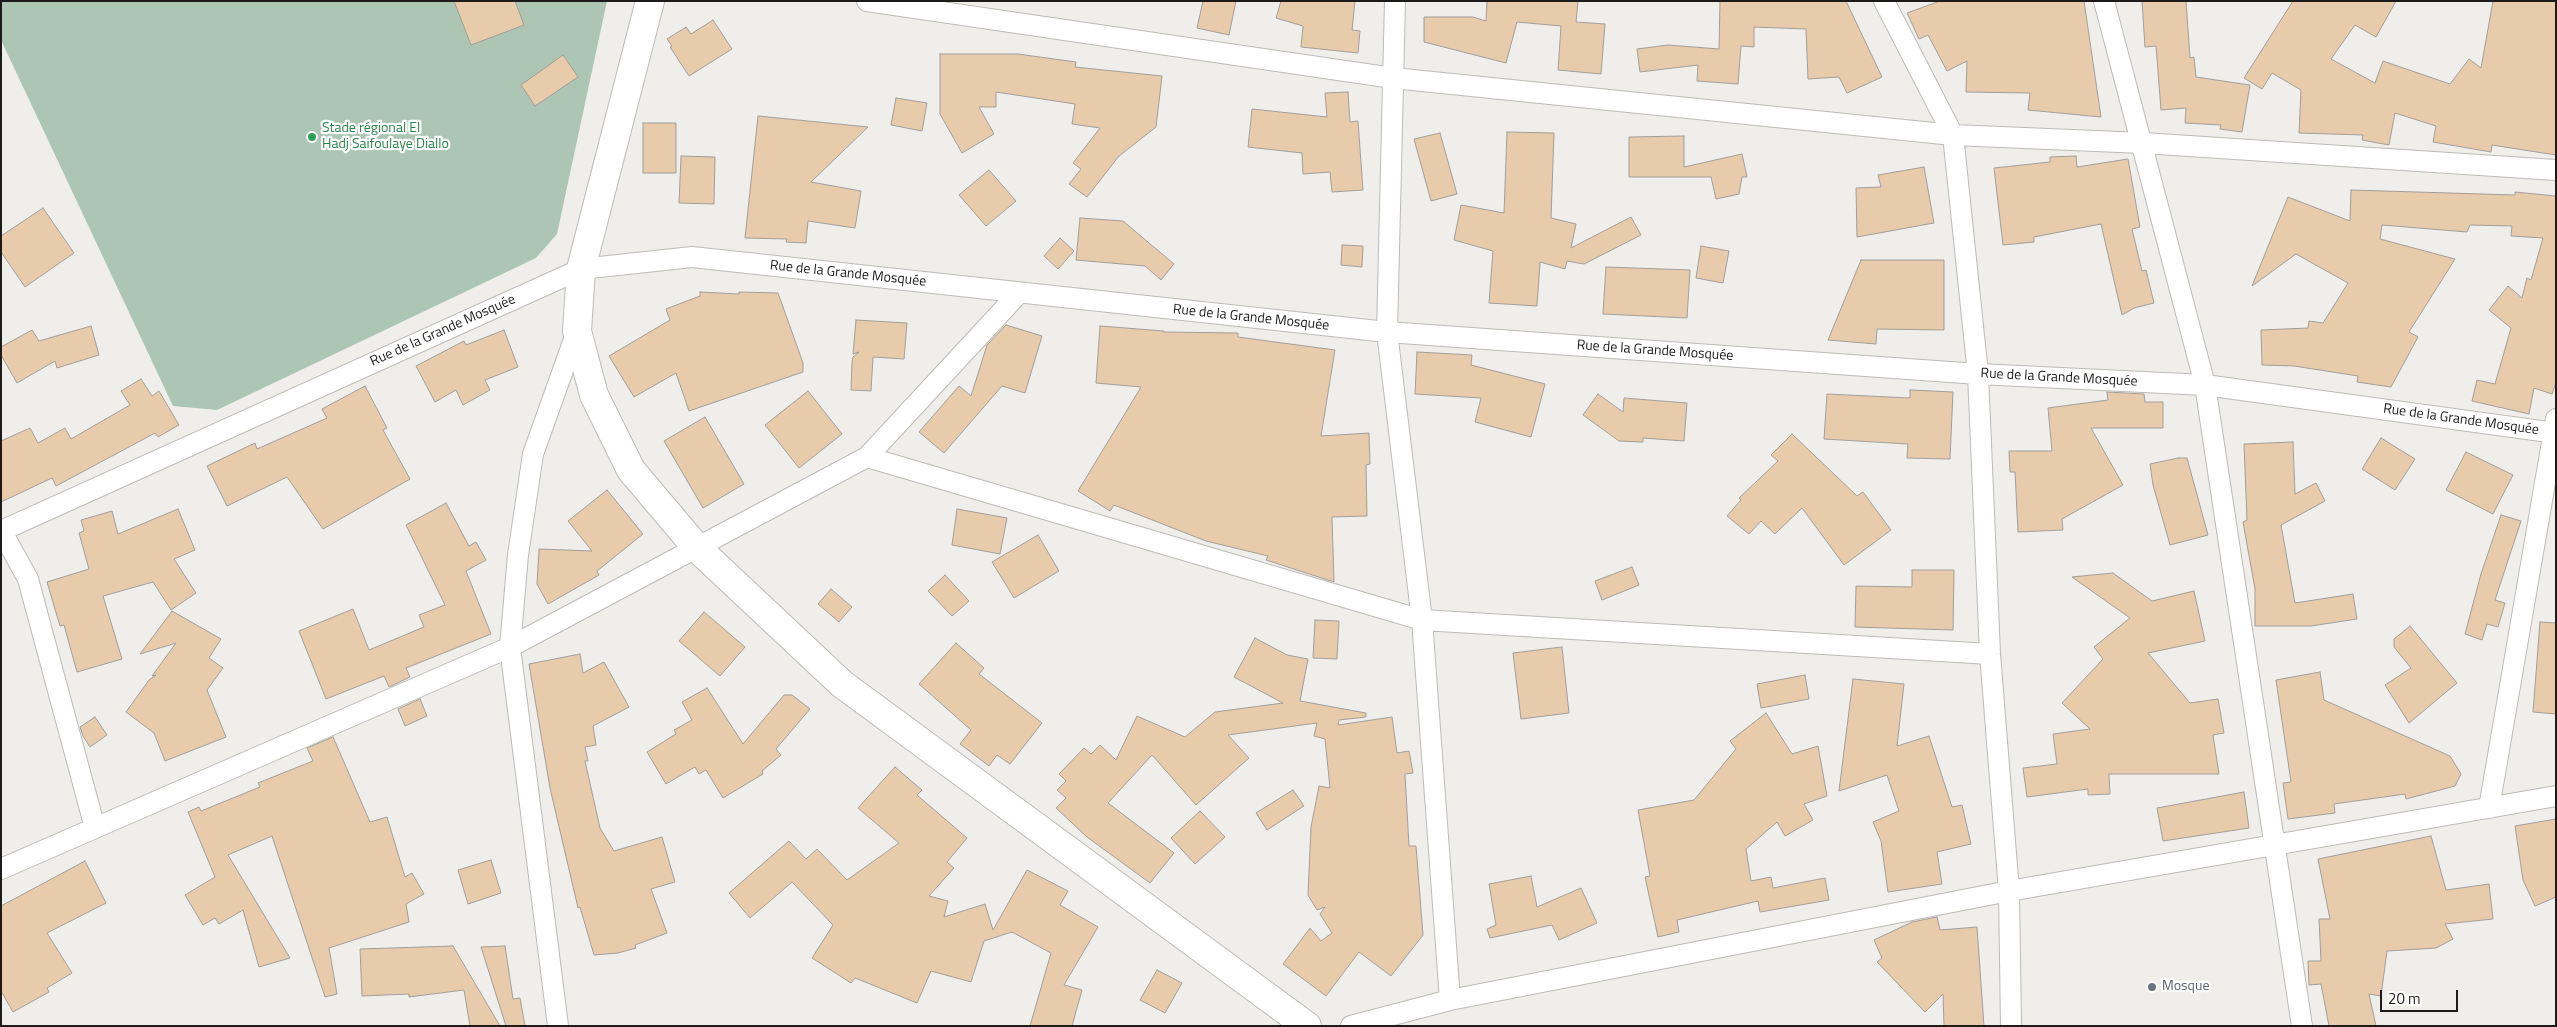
<!DOCTYPE html>
<html>
<head>
<meta charset="utf-8">
<style>
	body { margin:0 }
	#map { position:relative; width:2557px; height:1027px; overflow:hidden; background:#f0eeea; font-family:"Titillium Web",sans-serif }
	canvas { display:block }
	.frame { position:absolute; inset:0; border:2px solid #1c1b1a; pointer-events:none }
	.scale { position:absolute; left:2380px; top:990px; width:78px; height:22px; box-sizing:border-box; border:2px solid #1c1b1a; border-top:0; padding-left:6px; font-size:15px; line-height:18px; white-space:nowrap; color:#1c1b1a; -webkit-text-stroke:4px #fff; paint-order:stroke }
</style>
</head>
<body>
<div id="map">
<canvas width="2557" height="1027"></canvas>
<div class="frame"></div>
<div class="scale">20 m</div>
</div>
<script>
const ctx = document.querySelector('canvas').getContext('2d');
ctx.lineJoin = 'round';
function fill(path, color) { ctx.fillStyle = color; ctx.fill(path, 'evenodd'); }
const shape = rows => new Path2D(rows.map(r => 'M' + r).join(''));
function strokePath(path, color, width, dash) { ctx.strokeStyle = color; ctx.lineWidth = width; ctx.lineCap = dash ? 'butt' : 'round'; ctx.setLineDash(dash || []); ctx.stroke(path); }
function label(font, color, halo, rows, align = 'center') {
  ctx.font = font + ' "Titillium Web",sans-serif'; ctx.lineWidth = 4.5; ctx.setLineDash([]); ctx.textBaseline = 'middle'; ctx.strokeStyle = halo; ctx.fillStyle = color; for (const [text, x, y, turn = 0] of rows) {
    ctx.save(); ctx.translate(x, y); ctx.rotate((+turn || 0) * Math.PI / 180); ctx.textAlign = isNaN(turn) ? turn : align; if (halo) ctx.strokeText(text, 0, 0); ctx.fillText(text, 0, 0); ctx.restore();
  }
}
fill(shape([
	[1,1,607,1,557,234,536,258,217,410,173,406,1,40]
]), '#acc6b3');
const building = shape([
	[454,1,515,1,524,25,471,45,454,1],
	[1203,1,1236,1,1229,35,1197,28,1203,1],
	[1281,1,1355,1,1352,30,1360,31,1358,53,1301,47,1303,26,1276,18,1281,1],
	[1487,1,1578,1,1576,22,1605,24,1601,74,1558,70,1561,26,1517,22,1506,63,1424,42,1424,17,1473,17,1486,21,1487,1],
	[1720,1,1846,1,1882,77,1847,93,1839,77,1808,79,1806,29,1754,27,1754,47,1741,46,1738,84,1697,81,1698,65,1640,72,1637,49,1668,45,1719,49,1720,1],
	[1940,1,2084,1,2101,117,2028,110,2030,93,1966,92,1967,61,1947,71,1928,35,1919,39,1907,13,1940,1],
	[2142,1,2186,1,2190,58,2194,57,2196,77,2250,85,2242,132,2220,129,2221,125,2185,123,2186,108,2161,110,2156,46,2145,47,2142,1],
	[2293,1,2396,1,2376,37,2355,25,2331,59,2375,83,2383,61,2450,84,2469,59,2481,68,2493,1,2556,1,2556,155,2492,145,2491,152,2433,142,2436,126,2395,113,2389,145,2362,140,2363,135,2299,133,2301,90,2272,73,2262,89,2244,78,2293,1],
	[713,20,732,49,689,76,670,47,672,46,667,39,686,27,691,34,713,20],
	[940,54,1018,54,1076,62,1075,67,1162,76,1156,127,1119,156,1087,197,1069,184,1081,169,1073,163,1100,128,1072,124,1075,104,996,92,996,107,979,107,994,134,962,153,940,114,940,54],
	[563,55,578,77,535,106,521,85,563,55],
	[1348,92,1350,122,1358,121,1363,190,1332,192,1330,172,1303,174,1302,153,1248,147,1252,109,1327,117,1325,93,1348,92],
	[896,98,927,103,922,131,891,125,896,98],
	[758,116,868,127,811,182,861,191,855,228,808,221,806,243,786,242,787,239,745,238,758,116],
	[643,123,676,123,676,173,643,173,643,123],
	[1507,132,1554,133,1551,218,1576,224,1571,248,1631,217,1641,235,1584,264,1567,261,1565,269,1540,262,1537,306,1489,303,1493,251,1454,240,1461,205,1504,213,1507,132],
	[1440,133,1457,194,1431,201,1414,139,1440,133],
	[1684,136,1684,167,1742,154,1747,177,1742,177,1739,194,1716,199,1711,177,1629,177,1629,137,1684,136],
	[681,156,715,157,714,204,679,203,681,156],
	[2076,156,2077,167,2128,159,2140,227,2132,229,2142,271,2146,270,2154,303,2134,308,2122,315,2101,224,2034,237,2034,242,2003,245,1994,168,2050,162,2050,157,2076,156],
	[1924,167,1934,223,1857,237,1856,188,1881,187,1878,175,1924,167],
	[989,170,1016,201,986,226,959,195,989,170],
	[2351,190,2515,195,2515,192,2556,196,2556,383,2552,394,2534,388,2529,414,2472,401,2477,380,2495,384,2511,328,2489,310,2508,286,2522,298,2527,278,2531,280,2543,238,2511,236,2512,226,2470,225,2467,232,2382,225,2380,239,2455,259,2409,332,2418,337,2391,387,2357,382,2358,376,2294,366,2262,365,2261,330,2308,328,2309,321,2323,323,2348,283,2296,254,2252,286,2288,197,2350,221,2351,190],
	[43,208,74,253,25,287,1,252,1,236,43,208],
	[1080,218,1123,221,1174,264,1161,280,1145,266,1076,260,1080,218],
	[1060,238,1074,251,1058,269,1044,256,1060,238],
	[1342,245,1363,246,1362,267,1341,265,1342,245],
	[1701,246,1729,251,1723,283,1696,278,1701,246],
	[1861,260,1944,260,1944,330,1877,329,1876,344,1828,340,1861,260],
	[1606,267,1690,270,1687,318,1603,314,1606,267],
	[700,292,739,294,739,292,778,293,803,363,803,372,689,411,676,373,634,397,609,356,670,320,666,309,700,296,700,292],
	[856,320,907,323,904,359,873,357,871,391,851,390,852,362,853,357,859,352,853,354,856,320],
	[1006,325,1042,336,1025,393,1002,386,944,453,919,432,959,386,971,396,987,345,1006,325],
	[91,326,99,355,57,368,55,361,17,383,1,355,1,347,32,330,39,341,91,326],
	[1100,326,1164,331,1164,332,1238,333,1238,337,1335,350,1321,436,1369,433,1370,464,1366,465,1367,516,1332,517,1334,582,1266,560,1268,556,1206,541,1114,505,1110,511,1078,491,1141,387,1096,383,1100,326],
	[504,330,518,367,485,380,490,390,463,405,456,390,435,402,416,366,464,341,466,345,504,330],
	[1417,352,1472,355,1471,365,1545,384,1531,437,1475,422,1481,398,1415,394,1417,352],
	[141,379,152,396,159,391,179,425,158,437,155,433,56,486,52,478,1,502,1,441,30,428,38,443,65,428,71,439,130,405,121,391,141,379],
	[365,386,387,428,383,430,410,479,323,529,287,477,227,506,207,466,255,443,257,449,327,418,322,409,365,386],
	[1910,390,1953,392,1950,459,1907,458,1908,444,1824,439,1827,394,1910,398,1910,390],
	[808,391,842,434,799,468,765,425,808,391],
	[2107,392,2144,394,2145,402,2163,402,2163,428,2091,428,2123,485,2062,519,2063,530,2018,532,2015,472,2010,472,2009,451,2052,451,2048,408,2108,400,2107,392],
	[1598,394,1623,412,1624,398,1687,403,1684,441,1643,438,1643,442,1619,441,1583,415,1598,394],
	[705,417,744,484,703,508,664,441,705,417],
	[1792,434,1857,496,1863,492,1891,530,1844,565,1802,508,1775,534,1761,521,1749,534,1727,516,1741,500,1739,498,1778,461,1771,455,1792,434],
	[2381,438,2415,459,2395,490,2362,469,2381,438],
	[2293,442,2295,494,2316,483,2325,501,2281,525,2295,603,2353,594,2357,619,2311,626,2255,626,2255,589,2243,522,2247,520,2244,444,2293,442],
	[2466,452,2513,475,2493,514,2446,490,2466,452],
	[2178,458,2187,458,2208,535,2170,545,2153,485,2150,464,2178,458],
	[607,490,643,534,597,571,599,575,548,604,537,584,539,549,592,551,568,521,607,490],
	[446,503,469,546,476,542,486,560,466,571,491,634,406,668,410,677,389,687,384,676,326,699,299,631,353,609,369,650,424,627,419,615,445,605,406,525,446,503],
	[178,509,195,550,174,559,196,593,171,610,153,582,103,596,122,659,77,672,64,625,60,626,47,582,89,569,79,533,84,531,81,520,112,511,118,534,178,509],
	[957,509,1007,518,1000,554,952,545,957,509],
	[2501,515,2521,521,2495,600,2505,603,2498,627,2487,624,2482,640,2465,634,2481,574,2501,515],
	[1038,535,1059,571,1014,598,992,562,1038,535],
	[1632,567,1639,585,1602,600,1595,581,1632,567],
	[1912,570,1954,570,1953,630,1855,627,1856,586,1912,587,1912,570],
	[2113,573,2152,601,2194,591,2205,641,2148,653,2190,703,2218,699,2224,733,2213,735,2219,774,2109,774,2110,794,2088,795,2088,789,2027,797,2023,768,2057,764,2053,734,2090,729,2062,703,2103,659,2094,647,2130,618,2072,577,2113,573],
	[945,575,969,601,952,616,928,591,945,575],
	[831,589,852,607,839,622,818,604,831,589],
	[172,611,221,639,209,658,223,668,207,690,226,737,165,761,154,733,126,712,149,680,156,675,152,676,176,643,140,654,172,611],
	[704,612,745,647,720,676,679,641,704,612],
	[1315,620,1339,621,1337,659,1313,658,1315,620],
	[2540,622,2556,623,2556,714,2533,712,2540,622],
	[2410,626,2457,683,2409,723,2385,685,2411,668,2394,647,2394,639,2410,626],
	[1255,638,1287,655,1308,659,1300,701,1366,713,1366,717,1339,720,1338,725,1392,717,1397,753,1409,751,1413,773,1405,774,1409,846,1416,846,1423,935,1391,976,1359,952,1326,996,1283,964,1310,928,1321,941,1332,933,1320,914,1325,907,1317,910,1308,895,1311,827,1319,786,1330,788,1325,739,1314,736,1317,723,1228,735,1249,758,1196,805,1152,755,1108,803,1174,853,1150,883,1087,837,1056,808,1066,798,1057,790,1066,781,1059,774,1084,748,1091,754,1100,745,1116,760,1137,716,1185,737,1215,712,1283,703,1234,677,1255,638],
	[956,643,984,668,979,674,1042,723,1010,764,997,755,989,766,960,744,971,730,919,684,956,643],
	[1562,647,1569,713,1521,719,1513,653,1562,647],
	[580,654,583,673,604,662,629,707,593,726,596,745,585,747,588,761,585,761,600,828,614,851,662,837,675,882,651,889,667,933,635,945,636,948,618,953,594,955,580,907,578,908,550,788,529,664,580,654],
	[2320,672,2324,700,2450,756,2461,774,2455,786,2406,799,2405,794,2334,804,2335,813,2288,819,2283,783,2291,782,2276,680,2320,672],
	[1805,675,1809,699,1761,708,1757,684,1805,675],
	[1853,679,1904,684,1897,746,1929,736,1952,807,1962,805,1971,844,1937,852,1942,884,1888,892,1881,841,1873,822,1899,811,1887,775,1839,791,1853,679],
	[707,688,743,744,784,695,792,695,810,709,776,749,781,755,762,771,763,774,723,798,706,770,699,774,695,767,666,784,647,752,676,734,674,730,692,720,682,702,707,688],
	[420,699,427,716,405,726,398,709,420,699],
	[1766,713,1792,754,1818,746,1827,796,1804,804,1813,820,1785,836,1777,822,1746,849,1751,881,1771,877,1773,888,1825,878,1829,900,1760,912,1758,901,1677,920,1679,932,1658,937,1645,877,1650,876,1638,810,1694,800,1736,749,1730,741,1766,713],
	[95,717,107,735,90,747,83,736,80,727,95,717],
	[333,737,370,822,387,817,405,877,412,873,424,894,406,904,409,922,329,948,337,994,325,997,272,836,228,855,290,958,259,967,243,910,219,924,215,918,203,925,185,895,215,877,188,812,199,807,201,811,260,787,258,783,313,761,307,748,333,737],
	[895,767,922,790,917,795,967,838,947,862,954,868,929,896,948,901,944,917,985,904,993,930,1027,870,1068,891,1060,905,1098,927,1064,985,1082,990,1072,1026,1030,1026,1051,953,1012,932,984,941,971,982,931,971,917,1003,855,978,851,983,812,958,833,925,792,882,750,918,729,893,789,841,806,859,817,849,847,880,899,843,858,808,895,767],
	[1293,790,1304,806,1267,830,1256,813,1293,790],
	[2244,792,2249,828,2163,841,2157,808,2244,792],
	[1200,811,1225,837,1195,864,1171,838,1200,811],
	[2556,819,2556,897,2535,906,2523,880,2515,826,2556,819],
	[2431,836,2446,890,2489,884,2493,919,2445,924,2453,939,2436,948,2387,951,2381,996,2369,994,2376,1026,2329,1026,2321,984,2309,985,2308,961,2321,961,2319,919,2330,919,2318,859,2431,836],
	[491,860,501,893,468,904,458,870,491,860],
	[85,861,106,903,47,933,72,973,47,988,49,992,13,1012,1,991,1,906,85,861],
	[1531,876,1537,907,1581,888,1597,923,1559,940,1552,925,1490,938,1487,929,1496,925,1489,884,1531,876],
	[1937,917,1940,930,1977,927,1984,1026,1944,1026,1943,994,1925,1012,1877,962,1882,958,1874,940,1912,922,1937,917],
	[453,946,500,1026,470,1026,464,990,409,997,409,994,362,996,360,949,453,946],
	[505,946,513,999,520,998,525,1026,506,1026,481,947,505,946],
	[1157,970,1182,983,1165,1013,1140,1000,1157,970]
]);
fill(building, '#e7cbab');
strokePath(building, '#a19e9b', 1);
const street = shape([
	[867,1,1393,78,1953,135,2143,143,2556,170],
	[1395,1,1387,332,1422,620,1450,1000],
	[1884,1,1953,135,1978,374,1990,654,2009,891,2011,1026],
	[2104,1,2205,385,2302,1026],
	[867,457,1422,620,1990,654],
	[1,530,28,579,95,828],
	[1,531,581,269,692,257,1387,332,1978,374,2205,385,2556,433],
	[2489,808,2556,419],
	[1,869,510,647,867,457,1019,293],
	[558,1026,510,647,518,555,533,454,577,331],
	[1351,1026,1450,1000,2009,891,2556,796]
]);
const secondary = shape([
	[650,1,581,269,577,331,594,395,631,470,697,548,842,684,1307,1026]
]);
strokePath(street, '#bdbbb7', 22);
strokePath(secondary, '#bdbbb7', 30);
strokePath(street, '#fff', 20);
strokePath(secondary, '#fff', 28);
for (const [x, y, r, color] of [
	[312,137,5,"#2e9e5b"],
	[2152,987,5,"#6b7280"]
]) { const dot = new Path2D(); dot.arc(x, y, r, 0, 2 * Math.PI); ctx.fillStyle = color; ctx.fill(dot); strokePath(dot, '#fff', 2); }
label('14px', '#27864d', '#fff', [
	["Stade régional El",322,129],
	["Hadj Saifoulaye Diallo",322,145]
], 'left');
label('14px', '#1c1b1a', '#fff', [
	["Rue de la Grande Mosquée",848,274,6],
	["Rue de la Grande Mosquée",1251,318,6],
	["Rue de la Grande Mosquée",443,331,-24],
	["Rue de la Grande Mosquée",1655,351,4],
	["Rue de la Grande Mosquée",2059,378,3],
	["Rue de la Grande Mosquée",2461,420,8]
]);
label('14px', '#5b616d', '#fff', [
	["Mosque",2162,987]
], 'left');
</script>
</body>
</html>
